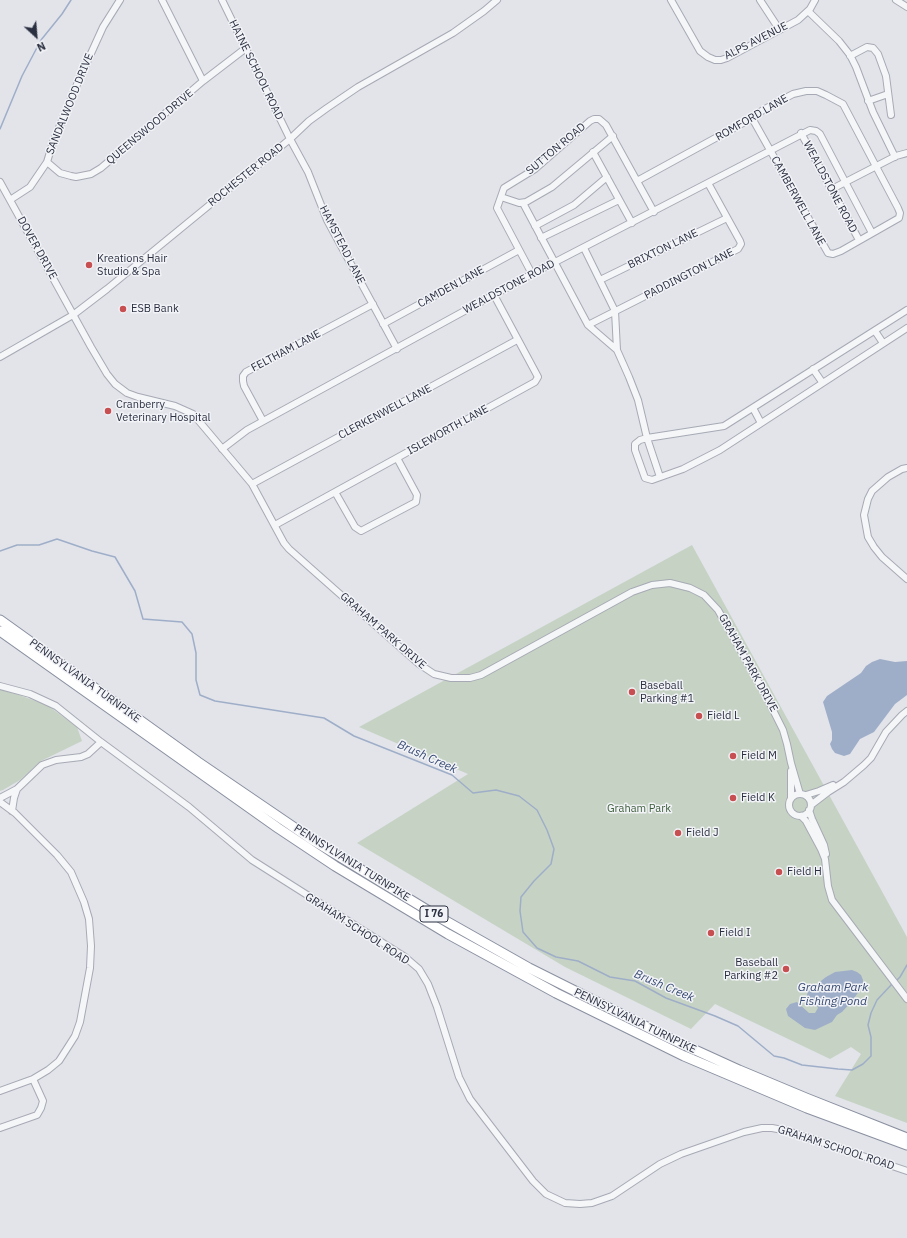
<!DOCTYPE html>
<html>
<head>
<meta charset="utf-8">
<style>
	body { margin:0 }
	#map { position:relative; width:907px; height:1238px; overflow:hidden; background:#e2e4ea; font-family:"IBM Plex Sans",sans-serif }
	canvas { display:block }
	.north { position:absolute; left:16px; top:16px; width:40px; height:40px; -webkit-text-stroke:3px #f2f3f7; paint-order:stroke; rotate:154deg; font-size:11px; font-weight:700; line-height:16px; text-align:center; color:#2b3041 }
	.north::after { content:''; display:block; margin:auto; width:14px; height:18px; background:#2b3041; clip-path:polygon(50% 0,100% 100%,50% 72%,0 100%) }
</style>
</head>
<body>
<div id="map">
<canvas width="907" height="1238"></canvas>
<div class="north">N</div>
</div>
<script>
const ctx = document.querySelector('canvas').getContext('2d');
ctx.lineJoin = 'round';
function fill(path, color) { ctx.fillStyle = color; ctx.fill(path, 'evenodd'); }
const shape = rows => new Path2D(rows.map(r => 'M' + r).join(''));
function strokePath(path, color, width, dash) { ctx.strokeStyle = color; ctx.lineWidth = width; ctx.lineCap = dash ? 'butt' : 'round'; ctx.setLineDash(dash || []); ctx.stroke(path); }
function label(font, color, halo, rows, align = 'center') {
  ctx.font = font + ' "IBM Plex Sans",sans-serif'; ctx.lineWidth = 3; ctx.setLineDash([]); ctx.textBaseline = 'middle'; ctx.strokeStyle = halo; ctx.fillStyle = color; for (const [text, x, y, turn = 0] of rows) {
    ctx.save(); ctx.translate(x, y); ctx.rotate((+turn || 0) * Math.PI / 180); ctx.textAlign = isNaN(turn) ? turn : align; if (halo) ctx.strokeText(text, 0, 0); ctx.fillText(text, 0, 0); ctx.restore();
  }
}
fill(shape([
	[692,545,907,937,907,1123,835,1096,861,1054,851,1047,830,1059,715,1004,691,1029,565,967,357,843,468,774,359,727],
	[0,690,19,695,47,705,77,727,82,741,41,761,20,780,3,790,0,791]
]), '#c6d3c4');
fill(shape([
	[880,659,895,662,907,661,907,695,895,704,874,732,860,739,850,754,844,756,835,753,832,749,830,744,832,740,832,732,823,702,827,696,861,673,866,666,872,662],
	[852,970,857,972,861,975,863,980,863,985,853,1000,842,1012,837,1015,832,1022,815,1030,805,1028,788,1016,786,1009,790,1004,797,1002,809,1013,815,1013,818,1008,816,1004,809,1001,807,995,808,991,826,977,835,972]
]), '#9faec8');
strokePath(shape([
	[0,129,22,76,41,40,62,14,71,0],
	[0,551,17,545,39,545,57,539,92,551,115,557,135,591,143,619,182,622,192,634,196,653,196,680,200,695,215,701,324,718,354,736,452,775,473,793,496,790,519,796,537,810,547,830,554,849,551,864,534,881,521,897,520,911,523,932,537,948,556,957,578,961,610,977,635,981,666,998,715,1016,738,1026,774,1056,784,1058,802,1065,838,1069,852,1070,863,1064,871,1056,871,1037,868,1025,871,1013,877,1000,892,984],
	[895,982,900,977,907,965]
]), '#9faec8', 1.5);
const minor = shape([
	[162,0,203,81],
	[222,0,290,139,308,172,327,220,397,349],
	[671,0,700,51,708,57,715,60,721,60,727,58,798,20,810,9,815,0],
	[760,0,779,29],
	[896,0,907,7],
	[808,11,839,41,850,55,856,67,873,112,895,157],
	[850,56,867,47,873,48,878,54,886,76,891,115],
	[868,101,888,94],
	[801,133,859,240],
	[593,152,632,223],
	[47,162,60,173,71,176,76,177,91,174,101,168,203,81,246,48],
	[637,181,752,118,763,110,793,94,806,91,817,91,826,95,843,104,898,208,900,213,899,218,841,251,833,254,828,253,752,118],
	[0,182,91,347,107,374,115,384,127,393,138,397,175,406,193,414,252,484,284,543,289,549,419,664,434,674,451,678,470,678,481,675,632,592,652,585,670,583,690,588,704,595,718,610,765,694,783,730,787,744,791,763,800,794],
	[832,189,896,156,907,153],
	[501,197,519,203,526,202,552,187,613,136],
	[10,200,30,187,47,162,53,142,78,82,103,27,120,0],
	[523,203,588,325,617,350,629,377,638,400,647,438,660,477],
	[535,226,574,205,607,177],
	[541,238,619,200],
	[584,248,615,311,617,350],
	[532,274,497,208,504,188,535,169,590,121,594,119,599,119,606,125,654,212],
	[600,280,727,218],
	[907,310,724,426,647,438,640,440,635,444,635,450,645,478,652,480,683,469,720,450,907,328],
	[383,324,519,250],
	[588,325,738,249,741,244,740,241,708,183],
	[875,331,883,343],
	[0,357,73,315,107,289,290,139,309,121,327,108,358,87,453,33,484,11,497,0],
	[813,369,822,382],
	[753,408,761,423],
	[263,421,244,386,243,381,243,376,246,372,373,304],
	[222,449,247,430,532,274,810,130,816,131,820,134,872,233],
	[907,468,902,469,888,477,872,491,868,499,864,515,868,537,874,547,882,557,907,579],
	[252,484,517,340],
	[335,492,355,527,361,531,416,502,417,495,397,458],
	[275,525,535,382,538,377,494,295],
	[0,686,30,694,56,706,101,742,189,807,252,860,405,957,419,969,428,984,437,1007,459,1077,470,1099,533,1181,546,1194,565,1203,580,1204,592,1203,612,1196,660,1164,681,1154,744,1132,762,1128,772,1128,788,1131,907,1171],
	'789 805a11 11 0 1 1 22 0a11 11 0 1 1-22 0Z',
	[806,795,819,791,833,785],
	[0,798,17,789,42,765,56,760,81,757,88,754,101,742],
	[791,798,791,771],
	[0,802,15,813,57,855,71,872,84,902,89,919,91,946,90,968,80,1022,75,1036,68,1047,59,1061,48,1070,33,1079,0,1091],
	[811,805,828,792,844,782,864,765,871,758,886,732,902,715,907,711],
	[809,810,812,819,824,845,826,854],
	[12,811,14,798,17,789],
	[801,816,806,821,821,849,825,859,828,886,832,900,907,999],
	[0,1128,37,1115,41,1108,43,1101,33,1079]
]);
const highway = shape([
	[0,620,198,762,314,841,437,916,529,968,671,1039,739,1070,806,1098,907,1138],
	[0,631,278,828,335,866,448,934,556,993,684,1056,807,1108,907,1145]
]);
strokePath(minor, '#a7aab4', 8);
strokePath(highway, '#8a90a0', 11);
strokePath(minor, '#f5f6f8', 6);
strokePath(highway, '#fff', 9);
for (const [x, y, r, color] of [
	[89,265,4,"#c74f51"],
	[123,309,4,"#c74f51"],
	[108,411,4,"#c74f51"],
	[632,692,4,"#c74f51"],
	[699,716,4,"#c74f51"],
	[733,756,4,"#c74f51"],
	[733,798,4,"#c74f51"],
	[678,833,4,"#c74f51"],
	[779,872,4,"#c74f51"],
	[711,933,4,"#c74f51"],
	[786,969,4,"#c74f51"]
]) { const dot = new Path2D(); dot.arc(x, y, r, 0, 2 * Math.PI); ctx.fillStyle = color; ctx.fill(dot); strokePath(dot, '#f2f3f7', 1.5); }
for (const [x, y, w] of [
	[434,914,28]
]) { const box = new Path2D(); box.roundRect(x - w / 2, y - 8, w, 16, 3); ctx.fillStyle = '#f2f3f7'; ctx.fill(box); strokePath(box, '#2b3041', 1); }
label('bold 10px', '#2b3041', null, [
	["I 76",434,914]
]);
label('11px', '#2b3041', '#f2f3f7', [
	["ALPS AVENUE",756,41,-27],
	["HAINE SCHOOL ROAD",256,70,64],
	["SANDALWOOD DRIVE",70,104,-68],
	["ROMFORD LANE",752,118,-30],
	["QUEENSWOOD DRIVE",150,127,-40],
	["SUTTON ROAD",556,149,-40],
	["ROCHESTER ROAD",246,175,-39],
	["WEALDSTONE ROAD",830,187,62],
	["CAMBERWELL LANE",798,201,61],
	["HAMSTEAD LANE",342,245,63],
	["DOVER DRIVE",37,248,61],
	["BRIXTON LANE",663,249,-26],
	["PADDINGTON LANE",689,274,-27],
	["CAMDEN LANE",451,287,-29],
	["WEALDSTONE ROAD",509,287,-28],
	["FELTHAM LANE",286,351,-28],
	["CLERKENWELL LANE",385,412,-28],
	["ISLEWORTH LANE",448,430,-29],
	["GRAHAM PARK DRIVE",383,631,41],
	["GRAHAM PARK DRIVE",748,663,61],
	["PENNSYLVANIA TURNPIKE",85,681,36],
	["PENNSYLVANIA TURNPIKE",352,863,32],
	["GRAHAM SCHOOL ROAD",357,929,33],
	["PENNSYLVANIA TURNPIKE",635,1021,26],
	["GRAHAM SCHOOL ROAD",836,1148,18]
]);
label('11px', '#2b3041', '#f2f3f7', [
	["Kreations Hair",97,259],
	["Studio & Spa",97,272],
	["ESB Bank",131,309],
	["Cranberry",116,405],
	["Veterinary Hospital",116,418],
	["Baseball",640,686],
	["Parking #1",640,699],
	["Field L",707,716],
	["Field M",741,756],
	["Field K",741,798],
	["Field J",686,833],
	["Field H",787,872],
	["Field I",719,933],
	["Baseball",778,963,"right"],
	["Parking #2",778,976,"right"]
], 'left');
label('11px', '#3b5c39', '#f2f3f7', [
	["Graham Park",639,809]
]);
label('italic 12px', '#374a73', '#f2f3f7', [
	["Brush Creek",427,757,24],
	["Brush Creek",664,986,23],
	["Graham Park",833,988],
	["Fishing Pond",833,1002]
]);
</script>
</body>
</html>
